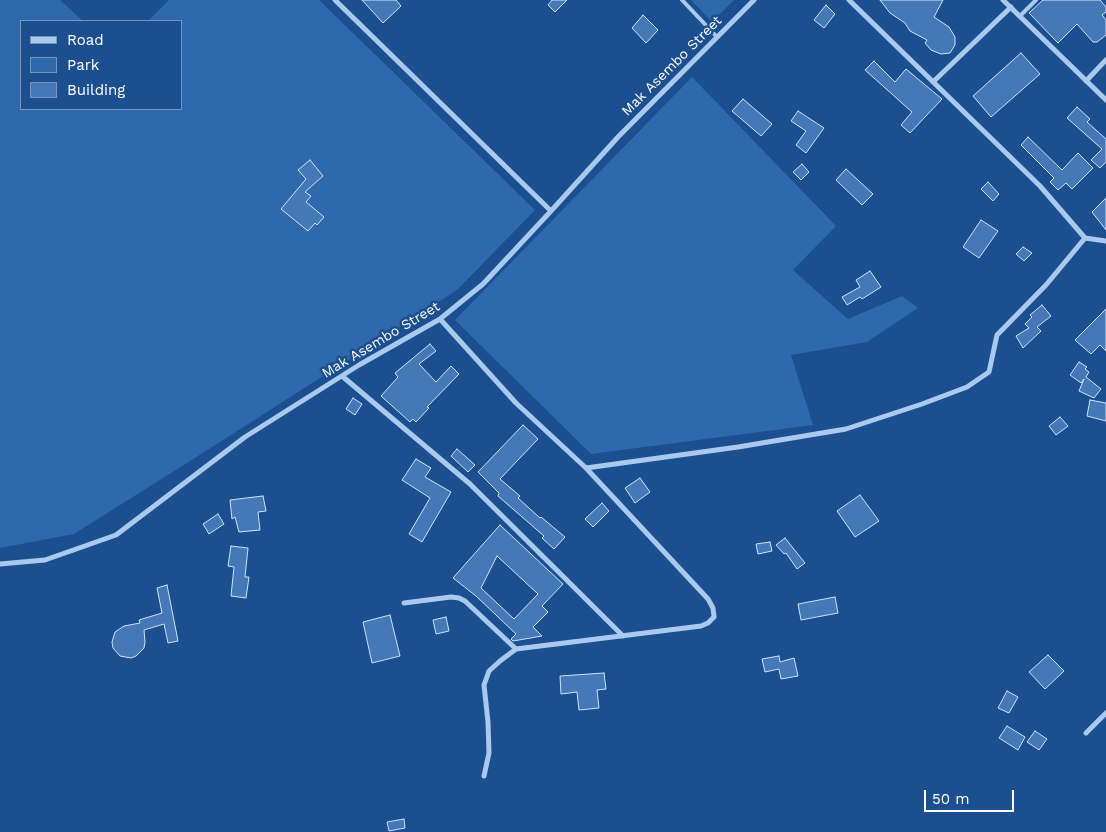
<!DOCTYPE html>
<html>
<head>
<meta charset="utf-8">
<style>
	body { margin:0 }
	#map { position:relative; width:1106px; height:832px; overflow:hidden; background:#1b4f8f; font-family:"Work Sans",sans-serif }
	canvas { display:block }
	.legend { position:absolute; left:20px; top:20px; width:162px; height:90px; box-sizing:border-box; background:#1b4f8f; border:1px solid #7695bc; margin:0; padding:6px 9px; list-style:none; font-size:15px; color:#fff }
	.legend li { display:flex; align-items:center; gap:10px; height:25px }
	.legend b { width:25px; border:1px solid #7695bc }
	.scale { position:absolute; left:924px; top:790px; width:90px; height:22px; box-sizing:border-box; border:2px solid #fff; border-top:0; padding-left:6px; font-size:15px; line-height:18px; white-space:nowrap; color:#fff; -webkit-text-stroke:4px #1b4f8f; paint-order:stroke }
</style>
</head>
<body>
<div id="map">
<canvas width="1106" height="832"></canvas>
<ul class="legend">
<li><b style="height:6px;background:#a9c9ee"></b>Road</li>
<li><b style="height:14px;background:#2e69ad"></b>Park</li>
<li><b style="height:14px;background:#4478b7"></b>Building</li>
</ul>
<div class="scale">50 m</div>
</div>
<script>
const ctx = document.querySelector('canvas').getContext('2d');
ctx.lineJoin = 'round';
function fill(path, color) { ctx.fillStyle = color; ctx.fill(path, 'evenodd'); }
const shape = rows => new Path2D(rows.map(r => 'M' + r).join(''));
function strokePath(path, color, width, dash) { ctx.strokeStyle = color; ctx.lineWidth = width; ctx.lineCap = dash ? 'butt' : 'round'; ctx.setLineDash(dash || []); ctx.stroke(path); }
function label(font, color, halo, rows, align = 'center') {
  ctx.font = font + ' "Work Sans",sans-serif'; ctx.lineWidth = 5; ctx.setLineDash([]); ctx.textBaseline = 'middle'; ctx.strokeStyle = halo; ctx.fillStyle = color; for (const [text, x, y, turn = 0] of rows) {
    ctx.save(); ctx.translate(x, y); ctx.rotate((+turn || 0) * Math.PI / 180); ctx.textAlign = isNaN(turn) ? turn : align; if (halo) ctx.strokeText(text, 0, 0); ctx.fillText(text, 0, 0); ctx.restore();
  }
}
fill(shape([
	[0,0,60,0,83,21,21,21,21,109,181,109,181,21,148,21,169,0,319,0,535,210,457,290,217,444,74,534,0,548],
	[691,0,734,0,712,22],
	[692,77,836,226,793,270,848,319,902,296,918,308,867,342,791,355,813,425,591,454,455,320]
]), '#2e69ad');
const building = shape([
	[362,0,396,0,401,6,383,23,362,0],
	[552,0,567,0,555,12,548,5,552,0],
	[880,0,943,0,934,17,949,27,955,37,955,45,950,53,941,54,931,50,925,43,927,40,910,31,905,23,890,13,880,0],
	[1043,0,1100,0,1106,7,1106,12,1102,15,1106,20,1106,35,1097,42,1093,42,1077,24,1058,43,1029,13,1043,0],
	[826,5,835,14,824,28,814,20,826,5],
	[643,15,658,30,646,43,632,28,643,15],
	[1021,53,1040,74,991,117,973,96,1021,53],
	[874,61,895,82,906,69,942,99,910,133,901,125,912,112,865,70,874,61],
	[743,99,772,124,761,136,732,111,743,99],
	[1077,107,1090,119,1087,122,1106,139,1106,162,1100,168,1091,160,1102,149,1067,118,1077,107],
	[798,111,824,128,806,153,796,145,806,131,791,121,798,111],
	[1028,137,1062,170,1078,153,1093,168,1072,189,1066,183,1058,190,1050,182,1054,178,1021,145,1028,137],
	[310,160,323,176,305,192,311,196,306,202,324,217,317,225,315,223,308,231,281,209,306,179,298,170,310,160],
	[802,164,809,172,801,180,793,172,802,164],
	[846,169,873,194,862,205,836,180,846,169],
	[988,182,999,194,993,201,981,189,988,182],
	[1106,198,1106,230,1092,212,1106,198],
	[981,220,998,231,979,258,963,247,981,220],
	[1023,247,1032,253,1024,261,1016,254,1023,247],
	[870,271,881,287,862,299,860,297,847,305,842,297,860,287,856,280,870,271],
	[1042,305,1051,316,1037,327,1041,331,1023,348,1016,336,1029,328,1025,324,1032,317,1030,315,1042,305],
	[1106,309,1106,351,1100,345,1091,354,1075,340,1106,309],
	[430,344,436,351,419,364,436,382,451,366,459,374,427,407,429,408,416,422,413,419,410,422,381,396,398,377,395,373,430,344],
	[1079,362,1087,367,1085,369,1089,372,1086,377,1101,389,1094,398,1079,391,1084,379,1081,383,1070,375,1079,362],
	[353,398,362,404,355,415,346,409,353,398],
	[1090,400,1106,403,1106,421,1087,416,1090,400],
	[1060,417,1068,426,1056,435,1049,426,1060,417],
	[523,425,538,439,500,479,520,496,518,498,540,518,541,517,565,537,554,549,542,538,544,536,498,496,499,493,478,472,523,425],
	[457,449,475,465,468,472,451,456,457,449],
	[416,459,431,468,425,477,451,492,422,542,409,534,430,498,402,480,416,459],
	[640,478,650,492,635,503,625,488,640,478],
	[860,495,879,521,855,537,837,511,860,495],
	[263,496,266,511,258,512,260,530,239,532,235,517,232,519,230,500,263,496],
	[602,503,609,511,593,527,585,519,602,503],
	[218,514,224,524,209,534,203,524,218,514],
	[500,525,563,584,542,606,548,612,533,627,542,636,513,641,511,639,516,634,476,596,453,578,500,525],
	[497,556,538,594,514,619,481,588,497,556],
	[785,538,805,563,797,569,786,553,784,554,776,545,785,538],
	[770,542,772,551,758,554,756,544,770,542],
	[231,546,248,548,245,577,249,577,246,598,231,596,234,567,228,566,231,546],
	[167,585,178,641,168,643,164,624,144,630,145,642,144,648,136,656,131,658,120,656,113,648,112,642,115,632,124,626,140,623,139,620,162,613,157,588,167,585],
	[835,597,838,613,801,620,798,604,835,597],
	[390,615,400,656,372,663,363,622,390,615],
	[446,617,449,631,436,634,433,620,446,617],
	[1048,655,1064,671,1045,689,1029,672,1048,655],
	[779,656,780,662,794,658,798,676,781,679,779,669,765,672,762,659,779,656],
	[604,673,606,689,597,690,599,708,579,710,577,692,561,694,560,676,604,673],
	[1007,691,1018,697,1009,713,998,708,1007,691],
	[1007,726,1025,737,1018,750,999,738,1007,726],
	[1035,731,1047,739,1039,750,1027,742,1035,731],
	[404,819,405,828,389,831,387,822,404,819]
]);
fill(building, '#4478b7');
strokePath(building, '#cfe3fa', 1);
strokePath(shape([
	[682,0,717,37],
	[1020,16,1036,0]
]), '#a9c9ee', 4);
strokePath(shape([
	[335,0,551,211],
	[849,0,1040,186,1085,238,1106,241],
	[1003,0,1106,100],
	[1086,81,1106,60],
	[933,82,1011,7],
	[342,376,470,484,623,636],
	[586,468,738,447,846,429,922,404,967,387,989,372,997,335,1046,285,1085,238],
	[0,564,45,560,116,535,245,437,359,365,440,319,483,284,551,211,618,137,754,0],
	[404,603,451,597,459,598,465,601,516,649,701,626,708,623,714,617,713,608,708,599,586,468,516,403,440,319],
	[1086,733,1106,713],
	[484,776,489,753,488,722,484,685,489,671,500,661,516,649]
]), '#a9c9ee', 5);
label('14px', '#fff', '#1b4f8f', [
	["Mak Asembo Street",672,66,-45],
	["Mak Asembo Street",381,340,-31]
]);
</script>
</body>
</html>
